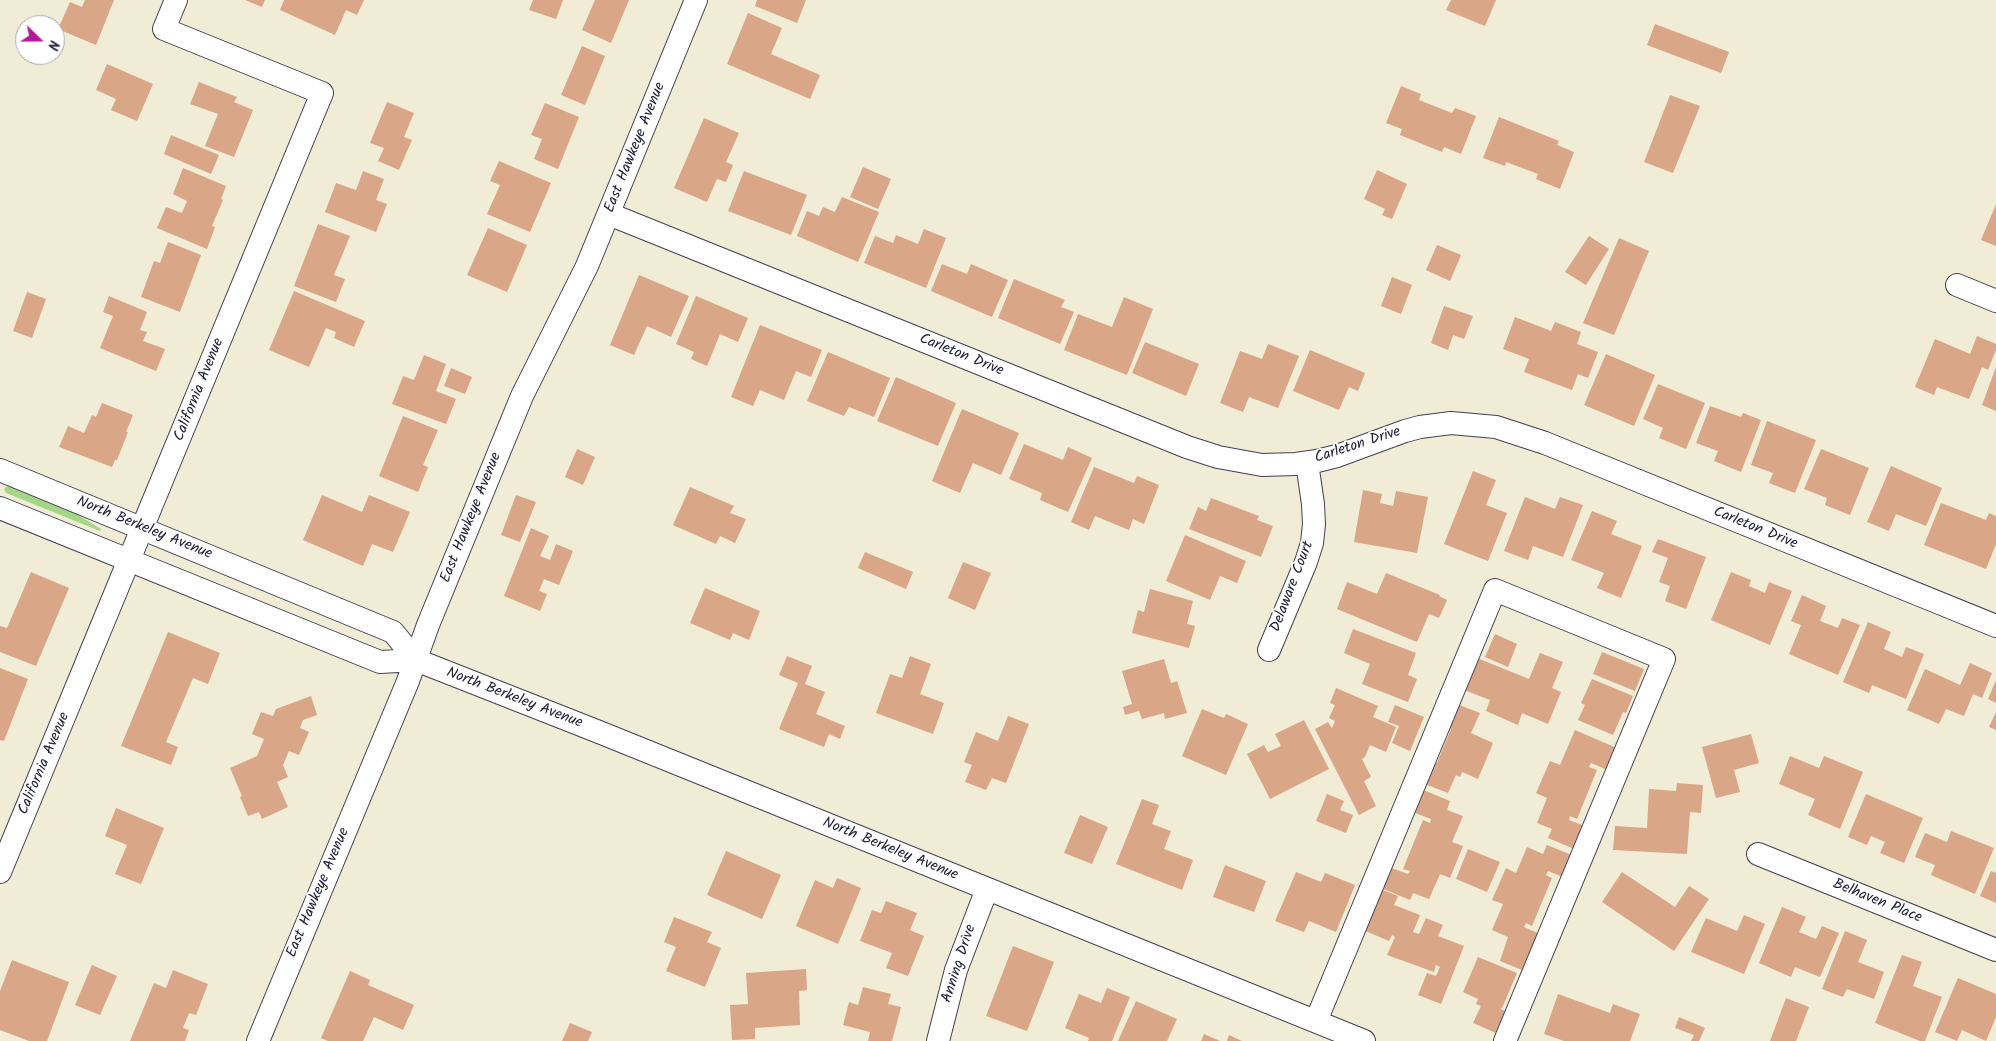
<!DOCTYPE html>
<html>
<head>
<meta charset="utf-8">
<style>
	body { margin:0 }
	#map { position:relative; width:1996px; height:1041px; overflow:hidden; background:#f1ecd6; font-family:Kalam,sans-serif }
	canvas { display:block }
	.north { position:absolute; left:15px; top:15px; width:50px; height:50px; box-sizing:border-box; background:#fff; border:1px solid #a7a7b1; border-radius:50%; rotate:112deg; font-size:14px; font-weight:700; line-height:20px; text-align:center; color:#22223b }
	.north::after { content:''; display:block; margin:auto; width:18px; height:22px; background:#b5179e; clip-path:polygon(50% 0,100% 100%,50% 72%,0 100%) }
</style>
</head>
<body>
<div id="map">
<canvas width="1996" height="1041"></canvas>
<div class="north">N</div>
</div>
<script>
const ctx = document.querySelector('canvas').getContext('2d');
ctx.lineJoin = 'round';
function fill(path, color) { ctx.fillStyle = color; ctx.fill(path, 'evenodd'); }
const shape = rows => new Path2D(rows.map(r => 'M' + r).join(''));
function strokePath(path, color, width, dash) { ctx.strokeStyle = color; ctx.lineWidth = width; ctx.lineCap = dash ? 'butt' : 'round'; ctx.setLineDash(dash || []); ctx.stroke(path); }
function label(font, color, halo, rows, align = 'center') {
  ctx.font = font + ' Kalam,sans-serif'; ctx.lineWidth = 4; ctx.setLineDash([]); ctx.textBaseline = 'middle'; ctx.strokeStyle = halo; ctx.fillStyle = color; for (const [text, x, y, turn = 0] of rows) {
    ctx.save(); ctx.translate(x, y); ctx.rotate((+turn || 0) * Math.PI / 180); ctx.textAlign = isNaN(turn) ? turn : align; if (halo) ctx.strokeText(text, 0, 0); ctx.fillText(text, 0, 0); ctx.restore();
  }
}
fill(shape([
	[8,485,70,510,101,529,100,531,6,493,4,489]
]), '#a4d685');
fill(shape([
	[85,0,114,0,96,45,58,29,70,2,82,7],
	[245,0,265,0,262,7],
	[284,0,364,0,357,15,346,10,335,35,280,10],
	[533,0,563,0,556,19,529,10],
	[595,0,629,0,611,43,582,30],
	[757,0,806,0,797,23,755,6],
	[1451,0,1496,0,1485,26,1446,10],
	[748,13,782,28,771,54,820,75,810,99,727,64],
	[1655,24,1729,52,1721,73,1647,45],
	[582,46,605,56,585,105,561,95],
	[107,64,153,84,137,121,111,110,116,99,96,90],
	[199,82,237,97,234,102,253,110,234,157,205,146,218,114,190,104],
	[1401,86,1421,94,1419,100,1452,113,1455,108,1476,116,1461,154,1444,147,1442,152,1400,135,1402,129,1386,123],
	[1670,95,1700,106,1673,173,1644,162],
	[387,102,414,113,404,137,412,140,399,170,378,161,384,148,370,143],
	[545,103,579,117,558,169,534,159,542,139,531,135],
	[1499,117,1559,141,1557,145,1574,152,1560,189,1536,179,1538,174,1506,162,1505,166,1483,158],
	[704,118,739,133,726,162,733,165,726,182,717,179,707,202,674,188],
	[171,135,219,155,211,174,164,154],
	[499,161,551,183,530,232,487,214,500,185,490,181],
	[863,167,891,179,878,209,850,197],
	[183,168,226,186,221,199,223,200,212,226,215,227,207,249,157,228,166,207,182,213,187,201,173,194],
	[1377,170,1407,184,1392,219,1382,215,1385,209,1364,199],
	[363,171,384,179,376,200,387,204,376,232,325,212,336,183,356,190],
	[744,171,807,195,791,235,728,211],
	[842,197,879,212,858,262,797,236,807,211,819,216,823,207,835,212],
	[1996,204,1996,246,1981,240],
	[318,224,350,236,334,275,345,279,336,302,294,286],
	[488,228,527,245,507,292,467,275],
	[924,229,946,238,926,288,864,263,875,236,893,243,896,235,918,244],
	[1589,236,1609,249,1586,285,1565,272],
	[1619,238,1649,251,1614,335,1583,323],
	[168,242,201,255,180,312,141,297,154,261,160,263],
	[1437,245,1461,255,1450,281,1426,270],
	[942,264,967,274,971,264,1008,280,992,317,931,291],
	[639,275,689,296,671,337,647,326,634,355,610,345],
	[1392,277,1412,285,1401,314,1381,306],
	[1014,279,1065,300,1061,307,1074,312,1060,344,998,318],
	[294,291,365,321,354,347,334,338,336,332,326,328,309,367,269,350],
	[27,292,46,299,32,338,13,331],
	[109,296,147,312,140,330,147,332,143,341,165,349,156,371,100,348,113,316,103,312],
	[696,296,748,318,738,342,720,334,707,366,691,359,694,352,676,344],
	[1124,297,1153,309,1127,375,1064,350,1078,314,1112,327],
	[1444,306,1473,316,1464,339,1453,335,1448,350,1431,343],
	[1515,317,1551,331,1555,322,1581,332,1577,344,1598,352,1588,378,1578,374,1572,390,1524,372,1529,359,1503,349],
	[760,325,822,350,811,377,796,371,784,400,760,390,753,406,731,397],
	[1977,336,1996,344,1996,350,1988,370,1982,367,1969,399,1937,387,1934,395,1915,387,1935,339,1970,354],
	[1145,342,1199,364,1186,396,1132,373],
	[1268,344,1299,356,1278,408,1249,397,1243,412,1220,403,1240,351,1262,359],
	[1310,350,1365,373,1358,391,1349,387,1339,410,1293,391],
	[828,352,890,378,874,417,849,407,844,416,807,401],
	[1606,354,1655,375,1634,426,1584,405],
	[424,355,446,364,436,391,456,399,446,424,392,404,403,376,414,380],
	[1996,367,1996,411,1982,405],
	[451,368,472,377,465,394,444,386],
	[896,377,956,403,938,446,877,421],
	[1658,384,1705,403,1686,449,1659,438,1663,428,1643,419],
	[102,403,133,415,126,432,128,432,117,460,115,460,112,467,59,447,68,426,84,433,92,415,96,417],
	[1710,406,1741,417,1743,413,1761,420,1741,472,1714,461,1718,451,1696,443],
	[962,409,1019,433,1001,475,973,463,960,493,932,481],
	[403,416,438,430,423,465,428,467,418,492,379,476],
	[1767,421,1816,440,1795,493,1769,483,1773,473,1751,465],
	[1024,444,1063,460,1068,447,1092,458,1068,512,1040,500,1042,493,1009,479],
	[577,449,595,457,583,485,565,477],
	[1821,449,1869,468,1850,515,1825,505,1827,498,1804,489],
	[1891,466,1942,488,1926,526,1896,514,1889,531,1867,522],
	[1094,467,1134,483,1137,476,1159,485,1144,524,1133,519,1129,530,1095,516,1089,530,1071,522],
	[1473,471,1496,480,1486,505,1507,513,1488,561,1444,544],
	[690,487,734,506,730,513,746,519,735,543,720,536,716,544,673,525],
	[1363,490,1382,494,1380,503,1393,506,1396,491,1428,497,1417,553,1354,542],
	[322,495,362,512,369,495,410,512,393,552,372,544,363,566,303,540],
	[516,495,536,502,520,542,501,535],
	[1525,497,1555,509,1560,497,1583,505,1563,557,1533,546,1528,560,1504,551],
	[1211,498,1259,516,1257,520,1273,526,1261,557,1189,529,1198,507,1206,511],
	[1941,503,1986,520,1989,513,1996,516,1996,544,1986,569,1924,545],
	[1592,511,1617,521,1611,534,1642,546,1621,598,1597,588,1604,573,1571,560],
	[531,528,549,536,540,556,550,560,556,544,573,551,559,585,544,579,539,591,547,594,540,611,504,596],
	[1185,535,1246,561,1237,583,1220,576,1210,600,1166,581],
	[1658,539,1706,557,1686,609,1665,601,1670,586,1659,582,1668,558,1652,552],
	[865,552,913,572,906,589,858,568],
	[963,562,991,573,975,610,948,598],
	[31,572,69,588,36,666,0,652,0,626,7,628],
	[1731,572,1751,580,1749,586,1765,593,1769,582,1792,591,1770,645,1711,620],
	[1386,573,1440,595,1439,596,1447,600,1439,618,1429,614,1417,642,1337,609,1347,582,1377,594],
	[705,588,760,611,749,640,733,633,730,640,690,623],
	[1150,589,1193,601,1187,624,1195,626,1189,648,1132,633,1138,610,1144,612],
	[1802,595,1826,606,1820,621,1838,628,1842,618,1860,625,1838,675,1789,654,1801,625,1791,621],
	[1868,622,1891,632,1884,649,1902,657,1906,647,1924,654,1906,699,1872,685,1869,693,1843,682],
	[1353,629,1416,653,1408,675,1417,679,1408,702,1362,684,1370,664,1344,653],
	[168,632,220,653,208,684,193,678,166,742,178,747,171,765,121,746],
	[1495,634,1517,644,1508,667,1485,657],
	[1602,652,1644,669,1635,691,1593,674],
	[1540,653,1563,662,1552,688,1561,692,1548,724,1522,713,1518,725,1486,711,1490,700,1464,690,1477,658,1529,679],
	[787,656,812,666,805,684,825,692,816,714,845,726,840,739,829,734,824,747,779,729,798,683,779,675],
	[910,656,931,664,920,694,944,703,933,734,876,713,890,674,902,678],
	[1164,659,1171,683,1177,681,1187,713,1165,719,1164,713,1142,719,1139,711,1125,715,1123,707,1132,704,1122,671],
	[1970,663,1992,673,1982,698,1973,694,1964,716,1946,709,1939,724,1907,710,1925,669,1960,685],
	[0,668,28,679,4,741,0,740],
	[1592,679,1633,696,1626,713,1623,712,1613,735,1578,720,1585,705,1581,703],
	[1996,680,1996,703,1988,699],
	[1336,688,1378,706,1373,717,1396,727,1386,752,1370,745,1365,757,1362,759,1371,777,1364,781,1376,806,1359,815,1315,729,1328,722,1332,728,1335,721,1329,718,1335,705,1330,703],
	[311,696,317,715,303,720,300,728,309,732,299,755,289,751,283,765,288,777,277,782,288,807,262,819,259,812,248,816,240,797,242,796,230,768,257,756,264,739,252,734,261,712,273,716,276,709],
	[1457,704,1480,713,1471,733,1493,743,1478,779,1462,772,1460,777,1456,775,1448,793,1425,784,1434,761,1437,763,1451,729,1448,727],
	[1395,705,1424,717,1410,751,1392,743,1399,726,1388,722],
	[1202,709,1224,718,1226,714,1248,724,1226,775,1182,756],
	[1996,712,1996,730,1989,727],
	[1008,716,1029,724,1006,783,992,778,986,790,965,782,972,765,964,762,976,732,998,741],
	[1304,720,1329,769,1270,799,1247,754,1264,745,1268,752,1281,746,1275,734],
	[1575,730,1619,749,1610,771,1591,763,1589,767,1597,770,1577,819,1570,816,1569,820,1587,827,1577,850,1548,838,1552,829,1537,823,1547,798,1536,793,1550,761,1560,765],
	[1751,734,1759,763,1734,770,1740,792,1716,798,1702,747],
	[1790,756,1819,768,1824,756,1863,772,1840,829,1808,815,1815,799,1779,784],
	[1677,783,1703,785,1701,813,1690,812,1687,854,1613,850,1615,826,1647,828,1649,789,1676,791],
	[1421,789,1450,801,1447,810,1463,816,1452,842,1463,846,1450,878,1440,874,1429,899,1413,893,1410,900,1381,888,1389,867,1408,874,1410,871,1403,869,1423,820,1430,823,1431,819,1412,812],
	[1327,794,1344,801,1340,810,1353,815,1346,833,1316,821],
	[1866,794,1923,818,1904,863,1880,853,1885,842,1871,836,1867,845,1848,837],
	[1142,799,1159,805,1152,824,1171,831,1164,849,1193,860,1182,890,1116,864],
	[116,808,164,828,141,884,115,874,127,845,105,836],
	[1080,815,1108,827,1092,864,1064,853],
	[1951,831,1994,848,1975,894,1931,875,1935,865,1915,857,1925,833,1947,842],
	[1547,845,1574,856,1565,878,1548,871,1546,875,1552,878,1532,926,1526,923,1524,927,1542,935,1533,957,1528,955,1522,970,1500,961,1508,937,1492,930,1503,904,1492,900,1506,868,1516,873,1527,847,1543,854],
	[1468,849,1500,862,1487,892,1456,879],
	[726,851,781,875,762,919,707,895],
	[1225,865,1266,881,1254,912,1213,897],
	[1991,871,1996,873,1996,903,1980,896],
	[1296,872,1321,882,1325,873,1355,885,1336,932,1309,921,1304,932,1275,921],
	[1622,872,1675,907,1689,886,1709,899,1674,951,1602,902],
	[837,878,861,888,838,944,796,926,815,880,833,888],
	[1380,889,1398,896,1394,905,1420,915,1413,932,1419,934,1426,918,1443,925,1438,936,1464,946,1441,1004,1418,995,1427,973,1436,976,1440,967,1436,965,1434,972,1387,955,1395,937,1392,935,1389,941,1363,930],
	[886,901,917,913,910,930,924,936,908,976,886,968,892,953,860,941,872,910,881,913],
	[1782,907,1806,917,1799,932,1816,939,1822,926,1839,933,1820,977,1795,967,1791,977,1759,963],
	[1744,915,1765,924,1744,974,1691,952,1706,918,1737,931],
	[674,917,712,932,707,942,721,948,705,987,666,971,676,947,664,942],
	[1845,931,1867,940,1858,962,1884,972,1874,999,1847,989,1843,997,1822,989],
	[1013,946,1054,962,1027,1031,986,1016],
	[1902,955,1922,962,1913,986,1942,997,1925,1041,1920,1041,1875,1023],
	[1478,957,1517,973,1502,1008,1500,1009,1505,1011,1496,1033,1473,1023,1481,1006,1476,1004,1478,999,1463,992],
	[12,960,69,982,47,1041,29,1041,0,1030,0,991],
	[92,965,117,976,100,1015,75,1005],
	[806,969,807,990,799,991,800,1025,755,1028,755,1039,732,1040,730,1005,748,1004,746,973],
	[173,970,208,984,196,1015,189,1013,183,1028,189,1030,185,1041,130,1041,154,983,166,988],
	[350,971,370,980,368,985,414,1005,403,1030,374,1017,363,1041,328,1041,321,1038],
	[1958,978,1996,994,1996,1017,1986,1041,1962,1030,1957,1041,1935,1032],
	[863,987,891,994,888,1004,901,1007,892,1041,868,1041,870,1032,843,1025,849,1002,858,1005],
	[1107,988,1130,997,1112,1041,1088,1041,1089,1038,1065,1028,1079,994,1101,1003],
	[1558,994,1610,1013,1613,1004,1640,1014,1630,1041,1564,1041,1544,1034],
	[1786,998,1809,1007,1796,1041,1770,1041],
	[1136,1001,1177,1019,1167,1041,1118,1041],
	[1679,1017,1705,1028,1699,1041,1691,1041,1694,1035,1675,1028],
	[570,1023,592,1032,588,1041,562,1041],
	[1204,1034,1220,1041,1201,1041],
	[1229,1035,1242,1041,1227,1041]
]), '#d9a687');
const minor = shape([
	[609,214,1187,447,1218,457,1262,465,1296,464,1317,461,1337,456,1405,431,1420,427,1451,423,1496,427,1545,443,1996,626],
	[1957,285,1996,301],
	[0,470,393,632,416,660],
	[0,508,380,662,416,660,599,732,1364,1041],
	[1269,650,1306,562,1312,543,1314,524,1313,504,1307,463],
	[1758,854,1996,950],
	[0,872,322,93,164,29,176,0],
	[1316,1021,1495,590,1664,659,1505,1041],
	[258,1041,408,681,428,625,522,396,587,266,696,0],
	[938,1041,956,970,987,889]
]);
strokePath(minor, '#414052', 24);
strokePath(minor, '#fff', 22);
label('15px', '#22223b', '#fff', [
	["East Hawkeye Avenue",636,148,-68],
	["Carleton Drive",961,356,22],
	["California Avenue",200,390,-68],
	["Carleton Drive",1358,446,-18],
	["East Hawkeye Avenue",472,518,-68],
	["North Berkeley Avenue",144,529,22],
	["Carleton Drive",1755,529,22],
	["Delaware Court",1293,587,-69],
	["North Berkeley Avenue",514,699,21],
	["California Avenue",45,764,-67],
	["North Berkeley Avenue",890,850,22],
	["East Hawkeye Avenue",319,893,-67],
	["Belhaven Place",1877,902,22],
	["Anning Drive",960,964,-72]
]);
</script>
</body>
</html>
